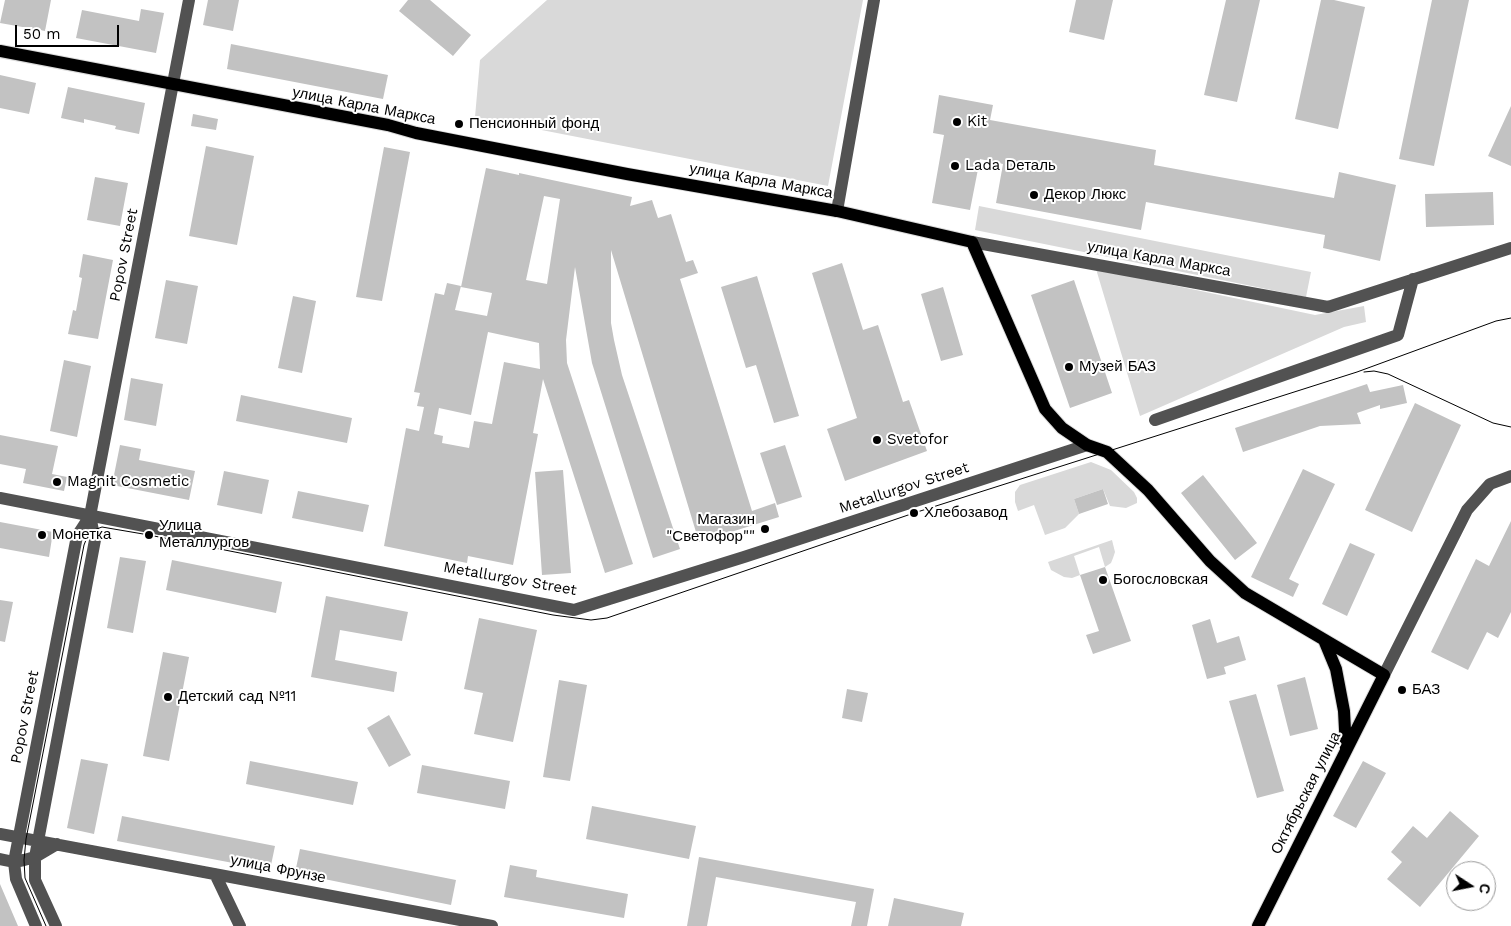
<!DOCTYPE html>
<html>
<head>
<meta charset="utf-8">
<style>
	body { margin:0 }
	#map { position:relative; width:1511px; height:926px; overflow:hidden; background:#fff; font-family:"Work Sans",sans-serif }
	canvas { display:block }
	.north { position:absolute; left:1446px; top:861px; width:50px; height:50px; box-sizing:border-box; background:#fff; border:1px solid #999; border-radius:50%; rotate:101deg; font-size:14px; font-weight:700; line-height:20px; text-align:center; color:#000 }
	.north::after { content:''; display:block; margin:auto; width:18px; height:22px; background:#000; clip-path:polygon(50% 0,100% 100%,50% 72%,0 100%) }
	.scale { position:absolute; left:15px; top:25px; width:104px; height:22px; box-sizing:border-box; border:2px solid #000; border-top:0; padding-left:6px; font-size:15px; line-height:18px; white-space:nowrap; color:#000; -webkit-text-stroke:4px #fff; paint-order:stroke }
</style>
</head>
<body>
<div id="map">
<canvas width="1511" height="926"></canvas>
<div class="north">С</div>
<div class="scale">50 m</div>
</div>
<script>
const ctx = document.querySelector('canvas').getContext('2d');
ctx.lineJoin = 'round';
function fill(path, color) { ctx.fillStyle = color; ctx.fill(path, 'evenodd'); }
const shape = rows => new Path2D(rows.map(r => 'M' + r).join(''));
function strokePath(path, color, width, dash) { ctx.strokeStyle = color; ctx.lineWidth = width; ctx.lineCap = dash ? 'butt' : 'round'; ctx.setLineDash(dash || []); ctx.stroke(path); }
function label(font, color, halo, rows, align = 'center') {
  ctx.font = font + ' "Work Sans",sans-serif'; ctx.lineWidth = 4; ctx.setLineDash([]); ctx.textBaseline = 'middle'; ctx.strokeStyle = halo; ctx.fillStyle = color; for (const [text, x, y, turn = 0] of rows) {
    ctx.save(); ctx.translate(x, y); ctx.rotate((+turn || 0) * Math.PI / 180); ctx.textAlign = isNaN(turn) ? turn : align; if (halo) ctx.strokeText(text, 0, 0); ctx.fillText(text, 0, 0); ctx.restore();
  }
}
fill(shape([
	[547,0,863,0,828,186,475,117,480,60],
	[979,206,1311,272,1306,297,975,230],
	[1096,269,1315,315,1364,306,1366,322,1344,327,1140,416],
	[1091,462,1111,470,1134,492,1137,498,1137,503,1126,508,1110,506,1103,489,1074,499,1079,514,1065,528,1045,535,1034,505,1018,511,1015,502,1015,492,1020,485],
	[1112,540,1115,552,1113,558,1111,563,1105,567,1099,547,1074,556,1080,575,1072,578,1064,577,1051,570,1048,562]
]), '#d9d9d9');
fill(shape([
	[5,0,51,0,45,31,0,23],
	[208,0,239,0,233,31,203,25],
	[408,0,430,0,471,35,453,56,399,11],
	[1076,0,1113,0,1104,40,1069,32],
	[1226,0,1260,0,1237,102,1204,95],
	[1321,0,1334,0,1365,7,1338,129,1295,119],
	[1432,0,1469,0,1434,166,1399,159],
	[141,9,164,13,156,53,76,38,82,10,139,21],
	[231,44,388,75,383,99,227,69],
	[0,75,36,83,29,114,0,108],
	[68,87,145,103,139,134,115,129,116,126,84,119,84,123,61,118],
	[939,95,993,105,990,120,1156,150,1154,165,1334,198,1339,172,1396,185,1380,261,1323,248,1325,235,1146,202,1141,230,996,203,1003,164,980,159,970,210,932,203,944,135,933,133],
	[1511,106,1511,166,1488,156],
	[193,114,218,119,216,130,191,126],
	[206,146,254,156,237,245,189,236],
	[384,147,410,152,382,301,356,297],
	[486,168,519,175,519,173,632,197,630,206,652,200,658,218,671,214,686,262,693,260,698,273,680,279,752,511,775,503,779,517,699,542,611,250,611,323,614,340,622,375,680,549,653,558,592,363,575,267,566,340,567,363,633,564,605,573,543,379,533,433,538,434,513,565,468,556,467,563,384,546,406,428,419,431,424,407,417,406,420,393,414,392,435,293,444,295,447,283,461,286,455,310,487,316,492,293,461,287],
	[544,196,560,199,547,284,526,280],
	[488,332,539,343,540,369,504,362,492,424,474,421,469,448,442,443,443,436,434,434,439,408,471,415],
	[95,177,128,183,120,226,87,220],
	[1493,192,1494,225,1426,227,1425,194],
	[83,254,113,260,98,339,68,334,73,310,76,311,82,278,79,277],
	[842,263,863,330,878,325,903,402,909,400,927,451,845,481,827,429,857,418,812,273],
	[757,276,799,416,774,423,756,365,746,368,721,287],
	[166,280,198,286,187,344,155,338],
	[1074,280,1112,393,1070,408,1031,295],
	[943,287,963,355,941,361,921,294],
	[293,296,316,301,302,373,278,368],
	[64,360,91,366,77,437,50,431],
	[131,378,163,384,156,426,124,420],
	[1367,384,1370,392,1403,385,1407,403,1380,409,1380,405,1357,413,1361,424,1320,426,1243,452,1235,428],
	[241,395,352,418,347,443,236,421],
	[1415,403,1461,425,1412,532,1365,510],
	[0,435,58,446,52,474,67,477,64,491,23,483,26,469,0,464],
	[120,445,141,449,139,460,195,471,189,500,112,485],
	[785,445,802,497,777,505,760,453],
	[1303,469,1335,484,1289,579,1299,584,1293,597,1251,577],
	[563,470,571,573,542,575,535,472],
	[224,471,269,480,262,514,217,505],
	[1203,475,1257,543,1235,560,1181,493],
	[1103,489,1108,504,1079,514,1074,499],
	[298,491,369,505,363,532,292,518],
	[1511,521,1511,612,1498,638,1487,632,1468,670,1431,652,1476,559,1489,566],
	[0,522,53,532,49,557,0,548],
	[1350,543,1375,554,1347,616,1322,604],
	[120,557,146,561,133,633,107,628],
	[172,560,282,582,276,613,166,590],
	[1105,567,1131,641,1093,654,1086,635,1099,631,1080,575],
	[326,596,408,612,402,641,340,630,335,660,397,672,394,692,311,677],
	[0,600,13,602,5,642,0,641],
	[479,618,537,630,513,742,474,734,483,693,464,689],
	[1210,619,1217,643,1239,636,1246,660,1224,667,1226,674,1207,679,1192,625],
	[163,652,189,657,169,761,143,756],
	[1305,677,1318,729,1290,736,1277,685],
	[559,680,587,685,570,781,543,777],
	[847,689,868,693,862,722,842,718],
	[1256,694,1284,791,1257,798,1229,701],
	[389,715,411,755,389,767,367,728],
	[81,759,108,764,94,834,67,828],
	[250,761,358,782,353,805,246,784],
	[1363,761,1386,773,1356,828,1333,816],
	[422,765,510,781,505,809,417,793],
	[592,806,696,826,689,859,586,839],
	[1450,811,1479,836,1420,907,1387,879,1402,862,1391,852,1413,826,1427,838],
	[122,816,275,846,270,870,117,841],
	[300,849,456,880,451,905,295,873],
	[699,857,874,889,867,926,851,926,856,902,716,877,707,926,687,926],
	[510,865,537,870,536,877,628,894,624,918,504,897],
	[0,884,18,926,0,926],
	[894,898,964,913,961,926,888,926]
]), '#c2c2c2');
const major = shape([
	[0,51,388,125,416,133,627,174,837,211,972,242,1045,409,1062,428,1087,445,1107,452,1148,490,1210,561,1245,593,1384,675,1258,926],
	[1324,640,1336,669,1344,711,1346,749]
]);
strokePath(major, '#dbdbdb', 14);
strokePath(shape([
	[837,211,874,0],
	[972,242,1328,307,1511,248],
	[1155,420,1398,335,1413,279],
	[0,498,574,610,744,557,1087,445],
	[1384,675,1467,510,1490,484,1511,476],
	[0,834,492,926],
	[0,859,14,862,24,860,35,857,57,844],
	[215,874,240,926],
	[36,926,16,879,14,862,77,536,90,516,189,0],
	[56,926,35,880,35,857,95,540,90,516]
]), '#525252', 12);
strokePath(major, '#000', 12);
strokePath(shape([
	[1364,372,1374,371,1388,374,1493,423,1511,427],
	[46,926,25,878,24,860,26,839,84,545,88,535,94,530,102,527,149,535,553,615,591,620,607,618,914,513,1357,372,1496,321,1511,318]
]), '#000', 1);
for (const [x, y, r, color] of [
	[957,122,5,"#000"],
	[459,124,5,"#000"],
	[955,166,5,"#000"],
	[1034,195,5,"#000"],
	[1069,367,5,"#000"],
	[877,440,5,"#000"],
	[57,482,5,"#000"],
	[914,513,5,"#000"],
	[765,529,5,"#000"],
	[42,535,5,"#000"],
	[149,535,5,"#000"],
	[1103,580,5,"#000"],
	[1402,690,5,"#000"],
	[168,697,5,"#000"]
]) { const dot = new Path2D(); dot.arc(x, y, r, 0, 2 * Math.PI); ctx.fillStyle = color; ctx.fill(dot); strokePath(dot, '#fff', 2); }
label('15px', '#000', '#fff', [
	["улица Карла Маркса",364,106,11],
	["улица Карла Маркса",761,181,10],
	["Popov Street",124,255,-79],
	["улица Карла Маркса",1159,259,10],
	["Metallurgov Street",904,488,-18],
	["Metallurgov Street",510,579,10],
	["Popov Street",25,717,-79],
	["Октябрьская улица",1306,793,-63],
	["улица Фрунзе",278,869,11]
]);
label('15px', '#000', '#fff', [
	["Kit",967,122],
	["Пенсионный фонд",469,124],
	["Lada Dеталь",965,166],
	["Декор Люкс",1044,195],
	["Музей БАЗ",1079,367],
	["Svetofor",887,440],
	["Magnit Cosmetic",67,482],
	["Хлебозавод",924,513],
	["Магазин",755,520,"right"],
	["\"Светофор\"\"",755,537,"right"],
	["Улица",159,526],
	["Металлургов",159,543],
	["Монетка",52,535],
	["Богословская",1113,580],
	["БАЗ",1412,690],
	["Детский сад №11",178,697]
], 'left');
</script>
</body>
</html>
